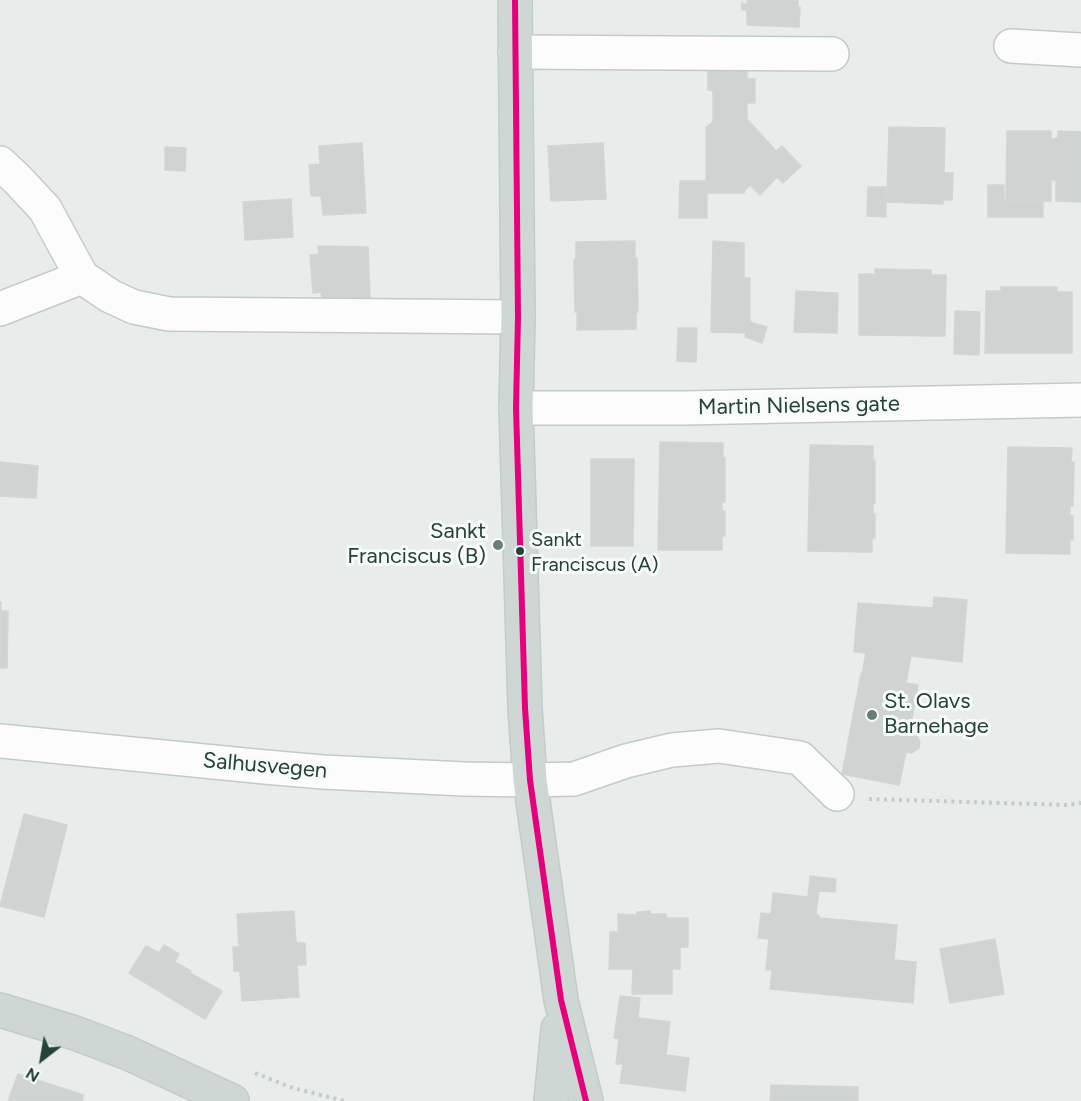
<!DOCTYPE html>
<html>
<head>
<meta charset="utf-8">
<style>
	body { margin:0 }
	#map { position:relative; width:1081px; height:1101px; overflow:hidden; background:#e8edeb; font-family:Figtree,sans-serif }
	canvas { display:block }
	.north { position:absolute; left:12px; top:1029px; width:60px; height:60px; -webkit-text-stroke:4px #f7fbf9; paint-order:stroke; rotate:211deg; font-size:16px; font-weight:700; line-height:24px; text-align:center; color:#24423a }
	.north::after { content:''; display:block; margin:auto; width:21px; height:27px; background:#24423a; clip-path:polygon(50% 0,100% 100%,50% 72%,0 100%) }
</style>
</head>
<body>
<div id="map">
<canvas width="1081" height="1101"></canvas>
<div class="north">N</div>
</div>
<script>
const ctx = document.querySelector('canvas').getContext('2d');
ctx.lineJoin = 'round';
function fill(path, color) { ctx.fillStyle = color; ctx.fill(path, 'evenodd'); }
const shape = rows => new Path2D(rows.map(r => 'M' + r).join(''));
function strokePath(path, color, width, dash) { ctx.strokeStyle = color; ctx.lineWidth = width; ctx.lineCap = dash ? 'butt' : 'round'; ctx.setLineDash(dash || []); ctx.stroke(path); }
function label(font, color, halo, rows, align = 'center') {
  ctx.font = font + ' Figtree,sans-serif'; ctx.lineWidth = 6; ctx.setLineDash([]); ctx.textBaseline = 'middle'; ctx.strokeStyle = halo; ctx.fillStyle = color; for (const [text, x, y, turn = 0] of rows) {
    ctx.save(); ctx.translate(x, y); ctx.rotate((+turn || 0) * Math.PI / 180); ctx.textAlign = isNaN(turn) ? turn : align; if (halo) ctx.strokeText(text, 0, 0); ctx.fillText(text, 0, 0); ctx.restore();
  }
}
const building = shape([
	[747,0,798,0,798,7,800,7,799,27,747,25,747,10,742,10,742,2,743,4,748,4,747,0],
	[708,67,747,67,747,79,755,79,755,103,747,103,747,119,776,151,782,146,801,166,783,183,777,177,760,195,750,185,745,190,744,193,715,193,706,181,706,127,713,122,713,91,708,90,708,67],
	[889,127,945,128,944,173,953,173,952,200,943,200,943,204,887,202,889,127],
	[1007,131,1051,131,1051,139,1058,138,1058,131,1081,132,1081,202,1056,201,1056,180,1051,180,1051,201,1006,201,1007,131],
	[362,143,366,213,323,215,321,196,311,196,309,165,320,164,319,146,362,143],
	[603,143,606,199,551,201,548,146,603,143],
	[165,147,186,148,185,171,165,170,165,147],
	[680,181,706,181,715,193,707,193,707,218,679,218,680,181],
	[988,185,1004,185,1004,201,1043,201,1043,217,988,217,988,185],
	[868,187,886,187,886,217,867,216,868,187],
	[291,199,293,237,245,240,243,202,291,199],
	[635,241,635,259,637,258,638,312,636,312,636,329,577,330,577,312,575,312,574,260,576,259,576,242,635,241],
	[713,241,744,243,744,278,750,278,750,322,767,327,762,343,745,337,746,333,711,332,713,241],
	[318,246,368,247,370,299,323,298,322,298,321,292,313,293,310,255,319,254,318,246],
	[875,269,931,270,931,275,946,275,945,336,859,335,859,274,875,274,875,269],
	[1001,287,1057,287,1057,292,1072,292,1072,353,985,353,986,291,1001,291,1001,287],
	[796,291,838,293,837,333,794,332,796,291],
	[955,311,980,312,979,355,954,354,955,311],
	[678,328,697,328,696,362,677,361,678,328],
	[660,442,723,443,723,457,725,458,725,502,722,502,722,511,725,511,725,536,722,536,722,550,658,550,660,442],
	[810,445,873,446,873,460,875,460,875,503,873,503,873,513,875,514,875,538,872,538,872,552,808,551,810,445],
	[1008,447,1072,448,1071,462,1074,462,1073,506,1070,506,1070,515,1073,516,1073,540,1070,539,1070,554,1006,553,1008,447],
	[591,459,634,459,633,546,591,546,591,459],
	[0,462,38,466,36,498,0,496,0,462],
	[934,597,967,600,962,662,911,656,906,683,918,685,909,734,912,733,917,736,920,742,919,748,912,753,906,752,899,785,842,774,861,674,862,674,866,653,854,652,858,603,933,608,934,597],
	[0,602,1,602,1,611,8,611,7,668,0,668,0,602],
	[24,814,67,825,44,917,0,906,24,814],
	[810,876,836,879,835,892,819,891,816,913,820,918,897,925,894,960,916,962,913,1003,770,989,772,970,766,970,769,939,758,938,761,913,771,914,773,893,808,897,810,876],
	[294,911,296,943,305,943,306,965,297,965,299,997,242,1001,240,971,234,971,233,947,239,947,237,914,294,911],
	[650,911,650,914,666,914,666,918,688,918,688,947,680,947,680,969,672,969,672,994,632,994,633,969,609,969,610,932,618,932,618,914,637,915,637,912,650,911],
	[995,939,1004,994,950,1003,940,949,995,939],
	[164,945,179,954,175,962,191,971,190,973,222,991,205,1019,129,973,146,946,159,953,164,945],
	[620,996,640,998,638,1018,670,1022,666,1055,689,1058,685,1091,620,1083,623,1064,616,1064,619,1039,614,1038,620,996],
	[18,1074,84,1095,82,1101,8,1101,18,1074],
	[771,1085,858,1087,858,1101,770,1101,771,1085]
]);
fill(building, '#cfd4d2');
strokePath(building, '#d1d6d4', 1.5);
const minor = shape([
	[1011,46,1081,50],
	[515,52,832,54],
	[0,163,18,180,45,209,82,277,110,296,134,307,169,314,518,317],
	[0,309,82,277],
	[516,408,684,408,1081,400],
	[0,741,265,767,323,772,464,779,530,780,574,779,626,761,672,750,719,746,800,758,837,794]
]);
const major = shape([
	[515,0,518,317,516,408,525,708,530,780,561,1000,586,1101],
	[0,1010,75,1033,128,1053,232,1101],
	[551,1101,558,1029]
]);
strokePath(minor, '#c5cac8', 36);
strokePath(major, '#c3ccc9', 36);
strokePath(shape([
	[869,799,1068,805,1081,803],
	[255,1073,293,1088,345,1101]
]), '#c3ccca', 4, [3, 4.5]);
strokePath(minor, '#fcfcfc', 33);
strokePath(major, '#cfd7d5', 33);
strokePath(shape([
	[515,0,518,317,516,408,525,708,530,780,561,1000,586,1101]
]), '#e5007d', 6);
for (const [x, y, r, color] of [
	[498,545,6,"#697e78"],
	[520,551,5,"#24423a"],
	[872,715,6,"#697e78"]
]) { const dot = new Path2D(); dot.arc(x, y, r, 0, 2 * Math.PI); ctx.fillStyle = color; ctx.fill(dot); strokePath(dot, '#f7fbf9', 2); }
label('20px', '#24423a', '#f7fbf9', [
	["Sankt",531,540],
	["Franciscus (A)",531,565]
], 'left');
label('22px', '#24423a', '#f7fbf9', [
	["Martin Nielsens gate",799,406,-1],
	["Salhusvegen",265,766,5]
]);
label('22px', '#24423a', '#f7fbf9', [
	["Sankt",486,532],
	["Franciscus (B)",486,557],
	["St. Olavs",884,702,"left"],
	["Barnehage",884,727,"left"]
], 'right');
</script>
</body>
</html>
